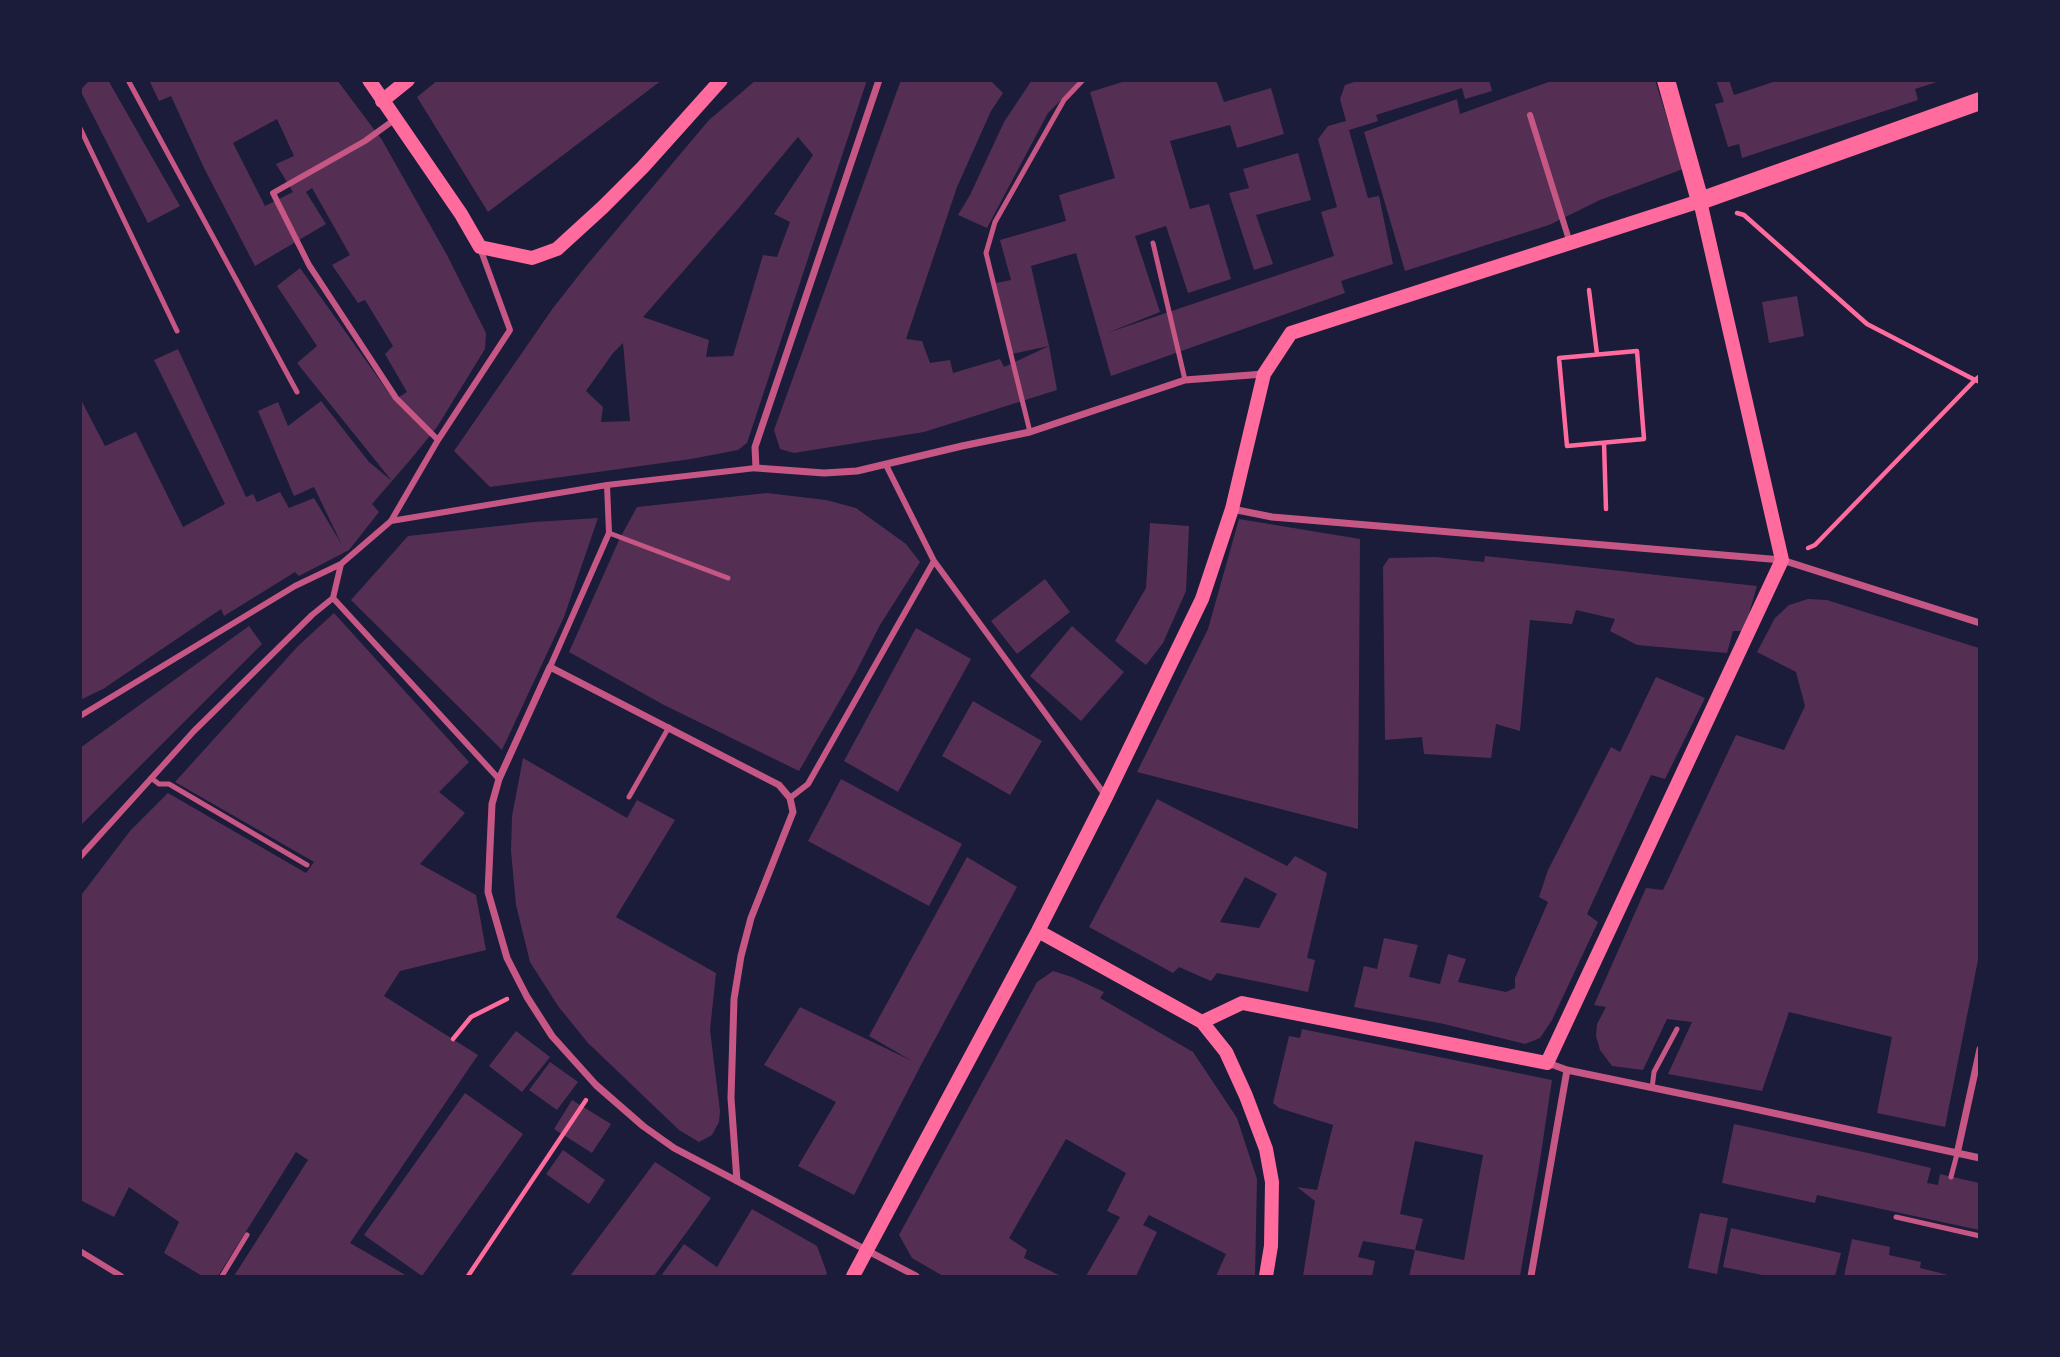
<!DOCTYPE html>
<html>
<head>
<meta charset="utf-8">
<style>
	body { margin:0 }
	#map { position:relative; width:2060px; height:1357px; overflow:hidden; background:#1b1b3a; font-family:"Fira Sans Condensed",sans-serif }
	canvas { display:block }
	.frame { position:absolute; inset:0; border:82px solid #1b1b3a; pointer-events:none }
</style>
</head>
<body>
<div id="map">
<canvas width="2060" height="1357"></canvas>
<div class="frame"></div>
</div>
<script>
const ctx = document.querySelector('canvas').getContext('2d');
ctx.lineJoin = 'round';
function fill(path, color) { ctx.fillStyle = color; ctx.fill(path, 'evenodd'); }
const shape = rows => new Path2D(rows.map(r => 'M' + r).join(''));
function strokePath(path, color, width, dash) { ctx.strokeStyle = color; ctx.lineWidth = width; ctx.lineCap = dash ? 'butt' : 'round'; ctx.setLineDash(dash || []); ctx.stroke(path); }
fill(shape([
	[90,80,108,80,180,206,148,223,80,90],
	[149,80,337,80,382,140,447,255,486,333,485,349,437,427,411,459,392,481,372,504,379,512,349,550,299,576,295,572,224,616,221,609,103,689,80,700,80,398,105,446,136,432,183,527,225,504,154,360,178,349,246,497,253,494,257,502,280,492,289,508,314,498,342,545,314,487,294,496,258,411,278,402,288,426,321,401,369,462,392,481,297,363,317,346,277,286,300,268,394,400,407,392,385,354,393,346,365,300,358,303,332,265,350,255,312,188,306,192,326,224,255,266,204,168,171,96,159,101],
	[277,119,294,156,276,164,293,192,265,206,233,143],
	[438,80,662,80,488,212,417,97],
	[756,80,867,80,747,443,738,450,691,459,490,487,454,451,553,308,586,266,709,120],
	[798,137,813,155,774,214,790,222,777,257,763,255,733,356,706,357,709,340,643,317,737,210],
	[623,343,630,421,601,422,603,407,586,391,613,353],
	[901,80,990,80,1003,93,991,111,957,187,906,339,922,341,930,363,950,360,953,373,1000,359,1004,367,1049,346,1012,354,996,283,1011,280,1000,240,1066,221,1059,195,1115,178,1090,92,1129,80,1216,80,1224,102,1271,88,1284,134,1237,148,1230,125,1170,141,1190,209,1209,204,1231,279,1188,293,1166,226,1135,236,1160,312,1107,333,1334,256,1321,212,1337,207,1318,139,1328,126,1346,121,1340,99,1345,85,1360,80,1489,80,1492,91,1465,99,1462,88,1376,115,1378,121,1349,130,1368,198,1379,196,1393,264,1341,281,1345,293,1111,376,1076,253,1031,266,1049,346,1057,390,924,432,794,453,780,449,774,430],
	[1032,80,1081,80,1048,113,987,228,958,215,970,195,1004,122],
	[1554,80,1655,80,1683,169,1600,200,1549,225,1405,271,1364,132,1457,99,1460,114],
	[1716,80,1729,80,1734,95,1779,80,1940,81,1915,89,1918,100,1742,158,1739,144,1728,147,1715,104,1724,102],
	[1298,153,1311,200,1256,215,1273,264,1254,270,1229,193,1249,188,1243,169],
	[1797,296,1804,336,1769,343,1762,302],
	[767,493,826,500,856,508,906,544,920,562,880,625,855,674,799,771,664,705,569,652,620,538,637,507],
	[598,518,564,617,502,750,351,600,408,536,534,522],
	[1239,519,1360,539,1358,829,1137,772,1208,629],
	[1150,523,1189,526,1186,591,1163,643,1146,665,1115,641,1146,588],
	[1485,556,1757,586,1744,631,1733,631,1727,653,1637,645,1610,631,1615,619,1576,610,1572,624,1530,620,1520,731,1496,724,1491,758,1424,754,1422,737,1385,740,1383,567,1389,558,1436,557,1484,562],
	[1045,579,1070,612,1017,654,991,621],
	[1808,599,1827,600,1979,648,1979,955,1945,1127,1877,1113,1892,1037,1789,1012,1762,1091,1668,1074,1692,1022,1667,1019,1643,1070,1612,1066,1600,1050,1596,1036,1597,1024,1606,1007,1594,1005,1646,888,1663,890,1736,735,1784,750,1805,706,1796,672,1757,652,1775,618,1789,605],
	[334,613,469,762,439,792,465,813,420,864,476,895,486,950,400,971,384,996,478,1055,350,1243,407,1276,234,1276,308,1160,296,1152,218,1276,202,1276,164,1253,179,1222,129,1187,114,1217,80,1200,80,893,82,894,130,831,168,793,306,873,314,862,175,782,298,646],
	[249,626,262,644,80,826,80,748],
	[1072,626,1124,672,1081,721,1030,676],
	[916,628,971,659,898,792,844,761],
	[1656,677,1705,698,1665,779,1651,775,1587,914,1598,922,1552,1020,1540,1038,1525,1044,1444,1024,1354,1007,1364,966,1377,969,1384,938,1418,945,1409,977,1440,984,1448,954,1466,959,1458,982,1506,992,1515,988,1515,978,1548,902,1539,897,1548,870,1611,747,1620,752],
	[973,701,1042,741,1010,795,942,756],
	[523,758,627,818,637,800,675,820,616,917,716,973,710,1030,720,1111,719,1122,712,1135,699,1142,679,1130,588,1043,558,1006,530,962,516,905,511,851,512,816],
	[841,779,962,844,929,906,808,841],
	[1157,799,1287,866,1295,856,1327,873,1307,958,1315,960,1308,992,1217,973,1211,981,1179,967,1173,973,1089,927],
	[1245,877,1277,894,1259,928,1220,922],
	[967,857,1017,887,921,1065,854,1195,798,1166,836,1102,764,1065,800,1007,912,1061,869,1036],
	[1053,971,1072,977,1104,992,1100,998,1193,1052,1237,1118,1257,1179,1255,1276,1216,1276,1226,1254,1149,1215,1143,1225,1157,1232,1136,1276,1086,1276,1120,1217,1107,1211,1126,1173,1066,1139,1009,1238,1027,1250,1024,1258,1061,1276,943,1276,912,1258,899,1235,1037,982],
	[1302,1029,1552,1080,1539,1167,1520,1276,1409,1276,1415,1250,1464,1260,1483,1155,1415,1141,1400,1214,1423,1219,1415,1250,1363,1241,1358,1257,1375,1261,1372,1276,1303,1276,1315,1201,1297,1187,1317,1190,1333,1125,1279,1108,1273,1103,1289,1036,1300,1038],
	[516,1031,550,1057,522,1092,489,1066],
	[550,1062,578,1082,557,1110,529,1090],
	[465,1093,523,1134,422,1276,364,1235],
	[572,1100,611,1124,592,1153,554,1129],
	[1734,1124,1868,1153,1931,1168,1927,1183,1938,1185,1940,1174,1979,1183,1979,1230,1817,1195,1815,1203,1722,1183],
	[563,1150,605,1180,589,1204,546,1174],
	[655,1162,711,1198,689,1229,654,1276,570,1276],
	[752,1209,817,1246,827,1273,825,1276,661,1276,684,1244,717,1267],
	[1700,1213,1728,1218,1717,1274,1688,1268],
	[1731,1228,1841,1253,1835,1276,1767,1276,1723,1267],
	[1852,1239,1890,1247,1889,1255,1921,1262,1920,1268,1952,1276,1844,1276]
]), '#542f53');
strokePath(shape([
	[1737,213,1744,215,1867,324,1975,380,1815,545,1808,548],
	[1589,290,1597,354],
	[1637,351,1644,439,1567,446,1559,358,1637,351],
	[1980,376,1975,380,1980,382],
	[1604,443,1606,509],
	[453,1039,471,1017,507,999],
	[468,1276,586,1100]
]), '#ff6b9d', 4.5);
strokePath(shape([
	[128,80,297,392],
	[80,128,177,331],
	[1153,243,1185,380],
	[1030,432,986,253,995,222,1064,100,1083,80],
	[609,533,728,578],
	[151,778,159,784,169,784,307,865],
	[629,797,669,727],
	[1652,1088,1654,1072,1677,1029],
	[1951,1177,1957,1154],
	[1896,1217,1980,1236],
	[222,1276,247,1235]
]), '#c65784', 5);
strokePath(shape([
	[1530,115,1570,243],
	[394,120,365,141,273,193,309,265,396,398,438,440],
	[886,465,934,561,1105,795],
	[391,521,607,485,756,468],
	[333,598,499,779],
	[550,667,609,533,607,485],
	[80,716,295,586,341,564,391,521,438,440,510,330,480,248],
	[790,798,808,784,934,561],
	[80,857,194,731,312,615,333,598,341,564],
	[80,1251,121,1276]
]), '#c65784', 6);
strokePath(shape([
	[879,80,755,447,756,468,824,473,857,471,962,446,1030,432,1185,380,1264,374],
	[1232,509,1272,517,1782,560,1980,623],
	[1548,1063,1567,1070,1741,1106,1980,1158],
	[1957,1154,1980,1049],
	[737,1181,731,1098,734,999,741,956,751,918,793,812,790,798,779,785,550,667,499,779,492,804,488,892,507,958,527,997,552,1036,596,1085,643,1126,674,1148,737,1181,868,1251,916,1276],
	[1531,1276,1567,1070]
]), '#c65784', 7);
strokePath(shape([
	[369,80,461,214,480,247,532,258,557,249,603,207,643,167,721,80],
	[382,101,408,80],
	[1038,931,1202,1022,1226,1052,1246,1096,1266,1149,1272,1182,1271,1246,1266,1276],
	[853,1276,1038,931,1106,797,1202,599,1232,509,1264,374,1291,333,1700,201,1782,560,1547,1063,1242,1003,1202,1022]
]), '#ff6b9d', 14);
strokePath(shape([
	[1666,80,1700,201,1980,101]
]), '#ff6b9d', 18);
</script>
</body>
</html>
